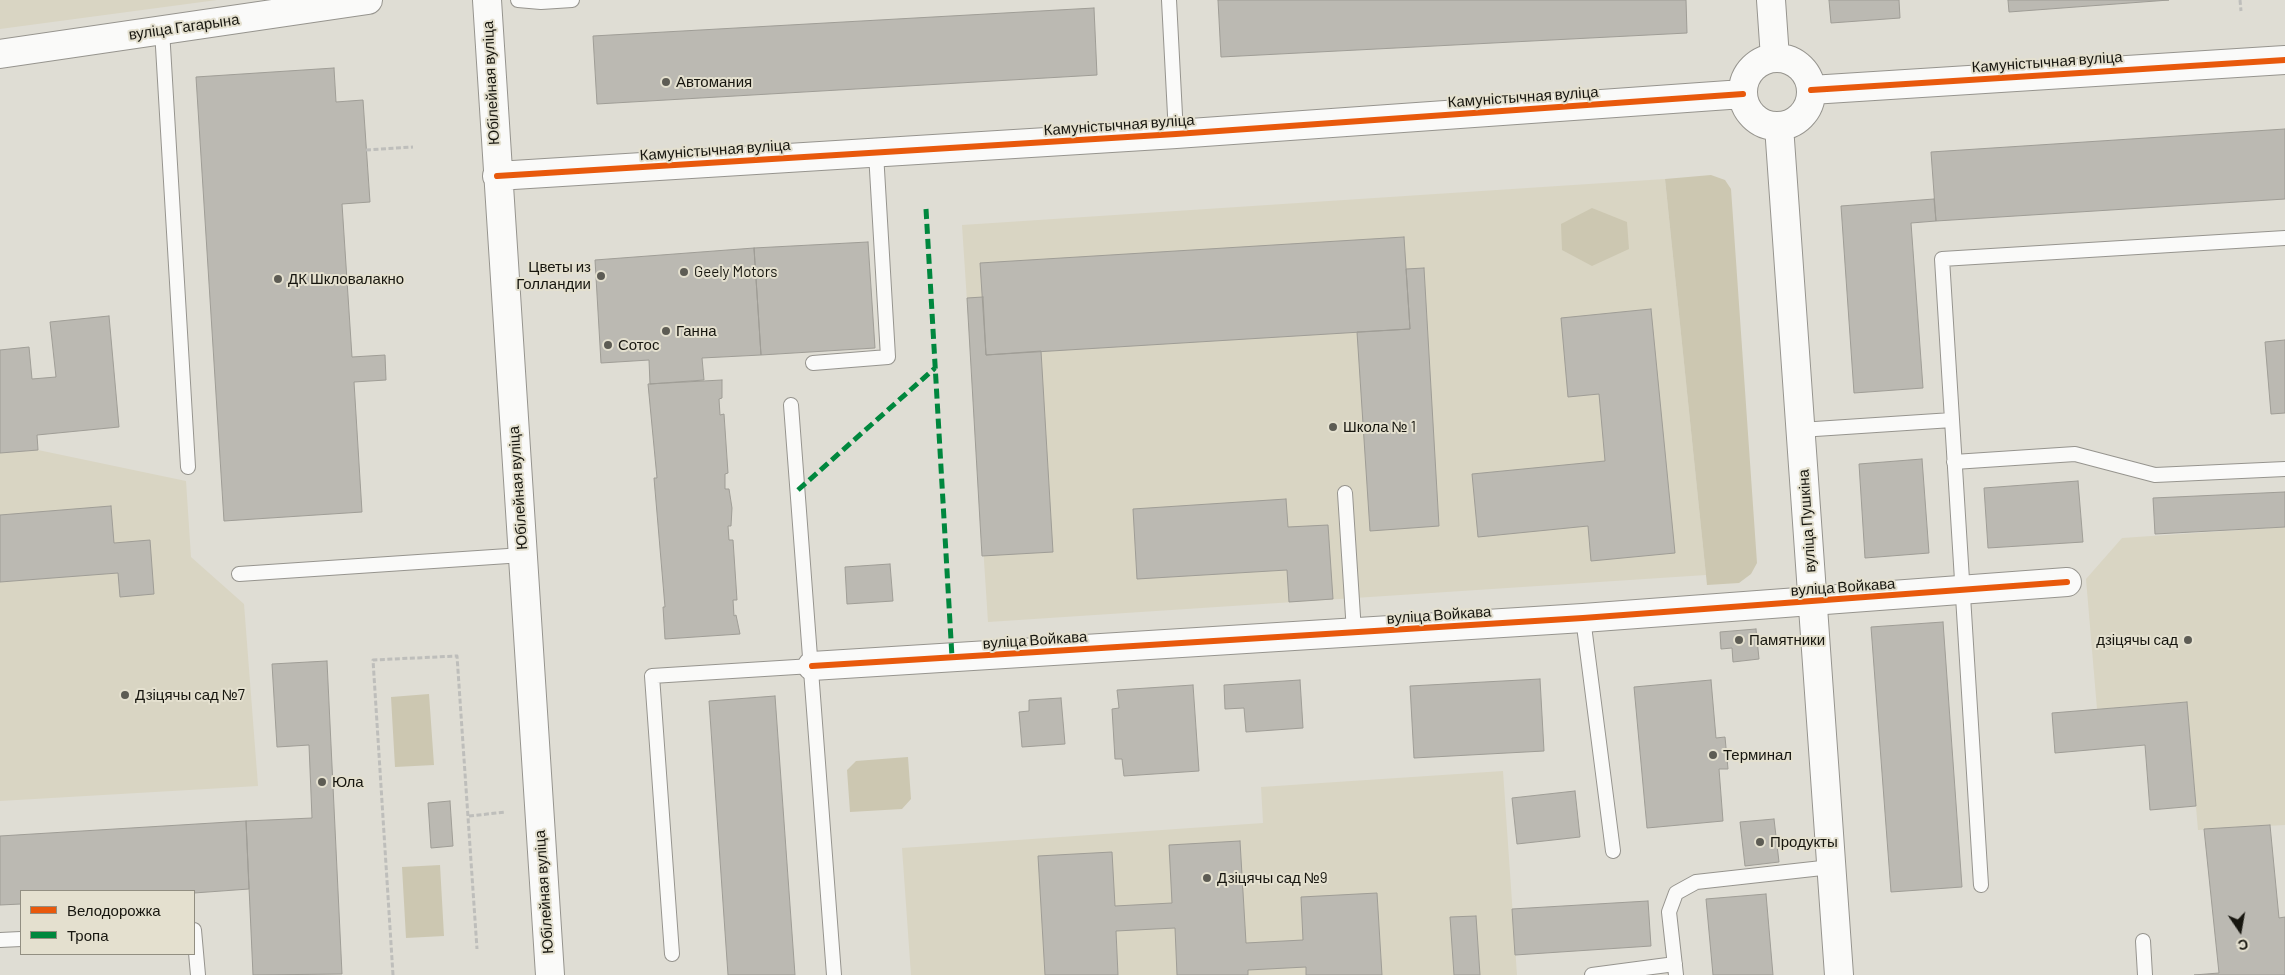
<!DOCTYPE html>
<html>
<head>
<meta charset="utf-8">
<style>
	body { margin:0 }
	#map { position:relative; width:2285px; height:975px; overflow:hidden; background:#dfddd4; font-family:Barlow,sans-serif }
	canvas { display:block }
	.legend { position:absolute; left:20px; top:890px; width:175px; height:65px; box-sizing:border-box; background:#e4e0cf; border:1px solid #928f82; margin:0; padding:6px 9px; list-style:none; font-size:15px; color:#17160f }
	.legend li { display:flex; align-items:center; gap:10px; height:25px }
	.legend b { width:25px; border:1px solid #928f82 }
	.north { position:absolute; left:2215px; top:905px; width:50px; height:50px; -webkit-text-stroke:4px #e4e0cf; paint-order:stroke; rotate:168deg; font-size:14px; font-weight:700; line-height:20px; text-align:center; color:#17160f }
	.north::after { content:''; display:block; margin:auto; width:18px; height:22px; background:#17160f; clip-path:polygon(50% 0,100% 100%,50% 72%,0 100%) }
</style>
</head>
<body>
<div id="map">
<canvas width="2285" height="975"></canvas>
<ul class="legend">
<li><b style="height:6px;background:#e8590c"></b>Велодорожка</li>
<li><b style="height:6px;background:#00873e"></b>Тропа</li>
</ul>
<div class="north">С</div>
</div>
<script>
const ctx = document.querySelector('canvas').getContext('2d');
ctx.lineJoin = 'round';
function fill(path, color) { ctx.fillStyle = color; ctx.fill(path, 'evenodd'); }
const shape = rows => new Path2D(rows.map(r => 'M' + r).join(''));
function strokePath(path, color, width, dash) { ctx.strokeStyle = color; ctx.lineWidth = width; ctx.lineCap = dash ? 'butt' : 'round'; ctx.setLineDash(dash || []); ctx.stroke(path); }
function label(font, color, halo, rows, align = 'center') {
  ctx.font = font + ' Barlow,sans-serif'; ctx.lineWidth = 4; ctx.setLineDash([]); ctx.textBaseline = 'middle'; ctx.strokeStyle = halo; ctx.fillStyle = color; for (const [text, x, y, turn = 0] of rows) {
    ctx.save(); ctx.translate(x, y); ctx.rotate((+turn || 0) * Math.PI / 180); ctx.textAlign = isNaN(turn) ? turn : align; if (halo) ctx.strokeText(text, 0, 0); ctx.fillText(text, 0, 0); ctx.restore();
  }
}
fill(shape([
	[0,0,217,0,0,29],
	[1665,179,1706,575,988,622,962,225],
	[38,450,186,481,191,557,244,604,258,786,0,801,0,453],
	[2285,527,2285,825,2198,830,2187,702,2097,709,2086,579,2122,538],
	[1503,771,1517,975,911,975,902,848,1263,823,1261,787]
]), '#d9d5c3');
fill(shape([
	[1711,175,1725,180,1731,189,1757,563,1751,574,1739,583,1707,585,1665,179],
	[1592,208,1627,222,1629,249,1592,266,1562,250,1561,224],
	[429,694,434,765,395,767,391,697],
	[908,757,911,799,902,809,850,812,847,770,856,761],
	[440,865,444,936,406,938,402,867]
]), '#ccc7b1');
const building = shape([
	[1218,0,1686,0,1687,33,1221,57,1218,0],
	[1829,0,1899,0,1900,18,1831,23,1829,0],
	[2008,0,2169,0,2009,12,2008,0],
	[1094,8,1097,75,597,104,593,36,1094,8],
	[334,68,336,102,363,100,370,202,342,204,352,357,385,355,386,380,354,382,362,512,224,521,196,77,334,68],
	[2285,129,2285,199,1936,221,1931,152,2285,129],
	[1934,199,1936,221,1911,223,1923,388,1854,393,1841,206,1934,199],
	[1404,237,1410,329,986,355,980,263,1404,237],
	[868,242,875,348,761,355,754,248,868,242],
	[754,248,761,355,702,358,704,380,650,384,649,360,601,363,595,260,754,248],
	[1424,268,1439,526,1370,531,1357,332,1410,329,1406,269,1424,268],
	[983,297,986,355,1041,351,1053,552,982,556,967,298,983,297],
	[1651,309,1675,553,1591,561,1588,526,1478,537,1472,474,1605,461,1599,394,1568,397,1561,318,1651,309],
	[109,316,119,427,37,435,38,450,0,453,0,350,29,347,32,379,56,377,50,322,109,316],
	[2285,340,2285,413,2271,414,2265,342,2285,340],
	[722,380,722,398,719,399,720,415,724,414,728,473,725,474,725,489,729,489,732,508,731,526,728,526,729,540,733,540,737,600,733,600,734,616,736,615,740,634,665,639,663,607,665,607,654,478,657,478,648,384,722,380],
	[1922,459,1929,553,1865,558,1859,464,1922,459],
	[2078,481,2083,542,1988,548,1984,488,2078,481],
	[2285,492,2285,527,2155,534,2153,498,2285,492],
	[1286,499,1288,527,1328,525,1333,599,1289,602,1287,570,1137,579,1133,509,1286,499],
	[111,506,114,543,150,540,154,594,120,597,118,573,0,582,0,515,111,506],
	[890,564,893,601,847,604,845,567,890,564],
	[1943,622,1962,887,1891,892,1871,627,1943,622],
	[1756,629,1759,659,1733,662,1732,648,1721,649,1720,632,1756,629],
	[327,661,342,974,253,975,246,821,312,818,309,745,277,747,272,664,327,661],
	[1540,679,1544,751,1414,758,1410,686,1540,679],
	[1300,680,1303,728,1246,732,1244,708,1225,709,1224,685,1300,680],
	[1711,680,1716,738,1725,737,1728,769,1719,769,1723,821,1647,828,1634,687,1711,680],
	[1193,685,1199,771,1124,776,1122,759,1115,759,1112,709,1119,708,1117,690,1193,685],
	[775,696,795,975,728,975,709,701,775,696],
	[1061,698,1065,744,1022,747,1019,712,1029,711,1029,700,1061,698],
	[2187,702,2196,806,2150,810,2145,745,2055,753,2052,713,2187,702],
	[1575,791,1580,837,1517,844,1512,798,1575,791],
	[450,801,453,846,431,848,428,803,450,801],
	[1774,819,1779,862,1745,866,1740,822,1774,819],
	[246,821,249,889,194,893,21,891,21,904,0,905,0,836,246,821],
	[2270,825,2279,918,2285,917,2285,975,2194,975,2219,973,2204,829,2270,825],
	[1240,841,1246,943,1303,940,1301,897,1377,893,1382,975,1306,975,1306,967,1248,970,1248,975,1177,975,1175,928,1116,931,1118,975,1045,975,1038,856,1112,852,1115,906,1172,903,1169,845,1240,841],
	[1766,894,1773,975,1713,975,1706,899,1766,894],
	[1648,901,1651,946,1515,955,1512,909,1648,901],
	[1476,916,1480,975,1454,975,1450,917,1476,916]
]);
fill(building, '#bbb9b2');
strokePath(building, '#9f9d96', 1);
const lane = shape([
	[518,0,541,2,572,0],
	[1169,0,1176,134],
	[162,30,188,467],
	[813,363,888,357,876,153],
	[791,405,834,975],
	[1800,430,1952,420],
	[1954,462,2075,454,2155,475,2285,469],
	[1345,493,1354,632],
	[239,574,523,555],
	[1583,618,1613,851],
	[1981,885,1942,259,2285,238],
	[194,930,198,975],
	[0,940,21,939],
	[2143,941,2145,975],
	[672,954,652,676,812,666],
	[1592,975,1675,964],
	[1676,975,1669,912,1676,893,1696,882,1831,867]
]);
const street = shape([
	[812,666,1583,618,2067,582]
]);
const secondary = shape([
	[487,0,550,975],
	[1771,0,1775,58],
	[0,54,368,0],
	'1743 92a34 34 0 1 1 68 0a34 34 0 1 1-68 0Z',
	[1811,90,2285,60],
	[1779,126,1839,975],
	[497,176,1176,134,1743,94]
]);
strokePath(lane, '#96948e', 16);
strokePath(street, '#96948e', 30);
strokePath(secondary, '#96948e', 30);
strokePath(shape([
	[2240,0,2241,11],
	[366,150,413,147],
	[469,816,506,812],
	[393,975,373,660,457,656,477,949]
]), '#bebebb', 3, [5, 2.5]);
strokePath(lane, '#fafaf9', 14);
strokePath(street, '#fafaf9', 28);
strokePath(secondary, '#fafaf9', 28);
strokePath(shape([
	[926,209,952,657],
	[798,490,935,368]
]), '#00873e', 5, [10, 5]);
strokePath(shape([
	[1811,90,2285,60],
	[497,176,1176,134,1743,94],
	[812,666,1583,618,2067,582]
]), '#e8590c', 6);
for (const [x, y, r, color] of [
	[666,82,5,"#5d5c54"],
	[684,272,5,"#5d5c54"],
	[601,276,5,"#5d5c54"],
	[278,279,5,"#5d5c54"],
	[666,331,5,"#5d5c54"],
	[608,345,5,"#5d5c54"],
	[1333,427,5,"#5d5c54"],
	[1739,640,5,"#5d5c54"],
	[2188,640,5,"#5d5c54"],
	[125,695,5,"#5d5c54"],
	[1713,755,5,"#5d5c54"],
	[322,782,5,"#5d5c54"],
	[1760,842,5,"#5d5c54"],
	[1207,878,5,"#5d5c54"]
]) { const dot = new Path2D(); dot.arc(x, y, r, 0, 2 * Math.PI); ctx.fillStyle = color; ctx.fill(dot); strokePath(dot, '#e4e0cf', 2); }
label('15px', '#17160f', '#e4e0cf', [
	["вуліца Гагарына",184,27,-8],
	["Камуністычная вуліца",2047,62,-4],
	["Юбілейная вуліца",491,83,-93],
	["Камуністычная вуліца",1523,97,-4],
	["Камуністычная вуліца",1119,125,-4],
	["Камуністычная вуліца",715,150,-4],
	["Юбілейная вуліца",518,488,-94],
	["вуліца Пушкіна",1807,521,-94],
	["вуліца Войкава",1843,587,-4],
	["вуліца Войкава",1439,615,-4],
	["вуліца Войкава",1035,640,-4],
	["Юбілейная вуліца",544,892,-94]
]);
label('15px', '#17160f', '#e4e0cf', [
	["Автомания",676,82],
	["Цветы из",591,267,"right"],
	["Голландии",591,284,"right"],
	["Geely Motors",694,272],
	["ДК Шкловалакно",288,279],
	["Ганна",676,331],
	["Сотос",618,345],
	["Школа № 1",1343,427],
	["Памятники",1749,640],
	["дзіцячы сад",2178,640,"right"],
	["Дзіцячы сад №7",135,695],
	["Терминал",1723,755],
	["Юла",332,782],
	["Продукты",1770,842],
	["Дзіцячы сад №9",1217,878]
], 'left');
</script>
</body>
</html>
